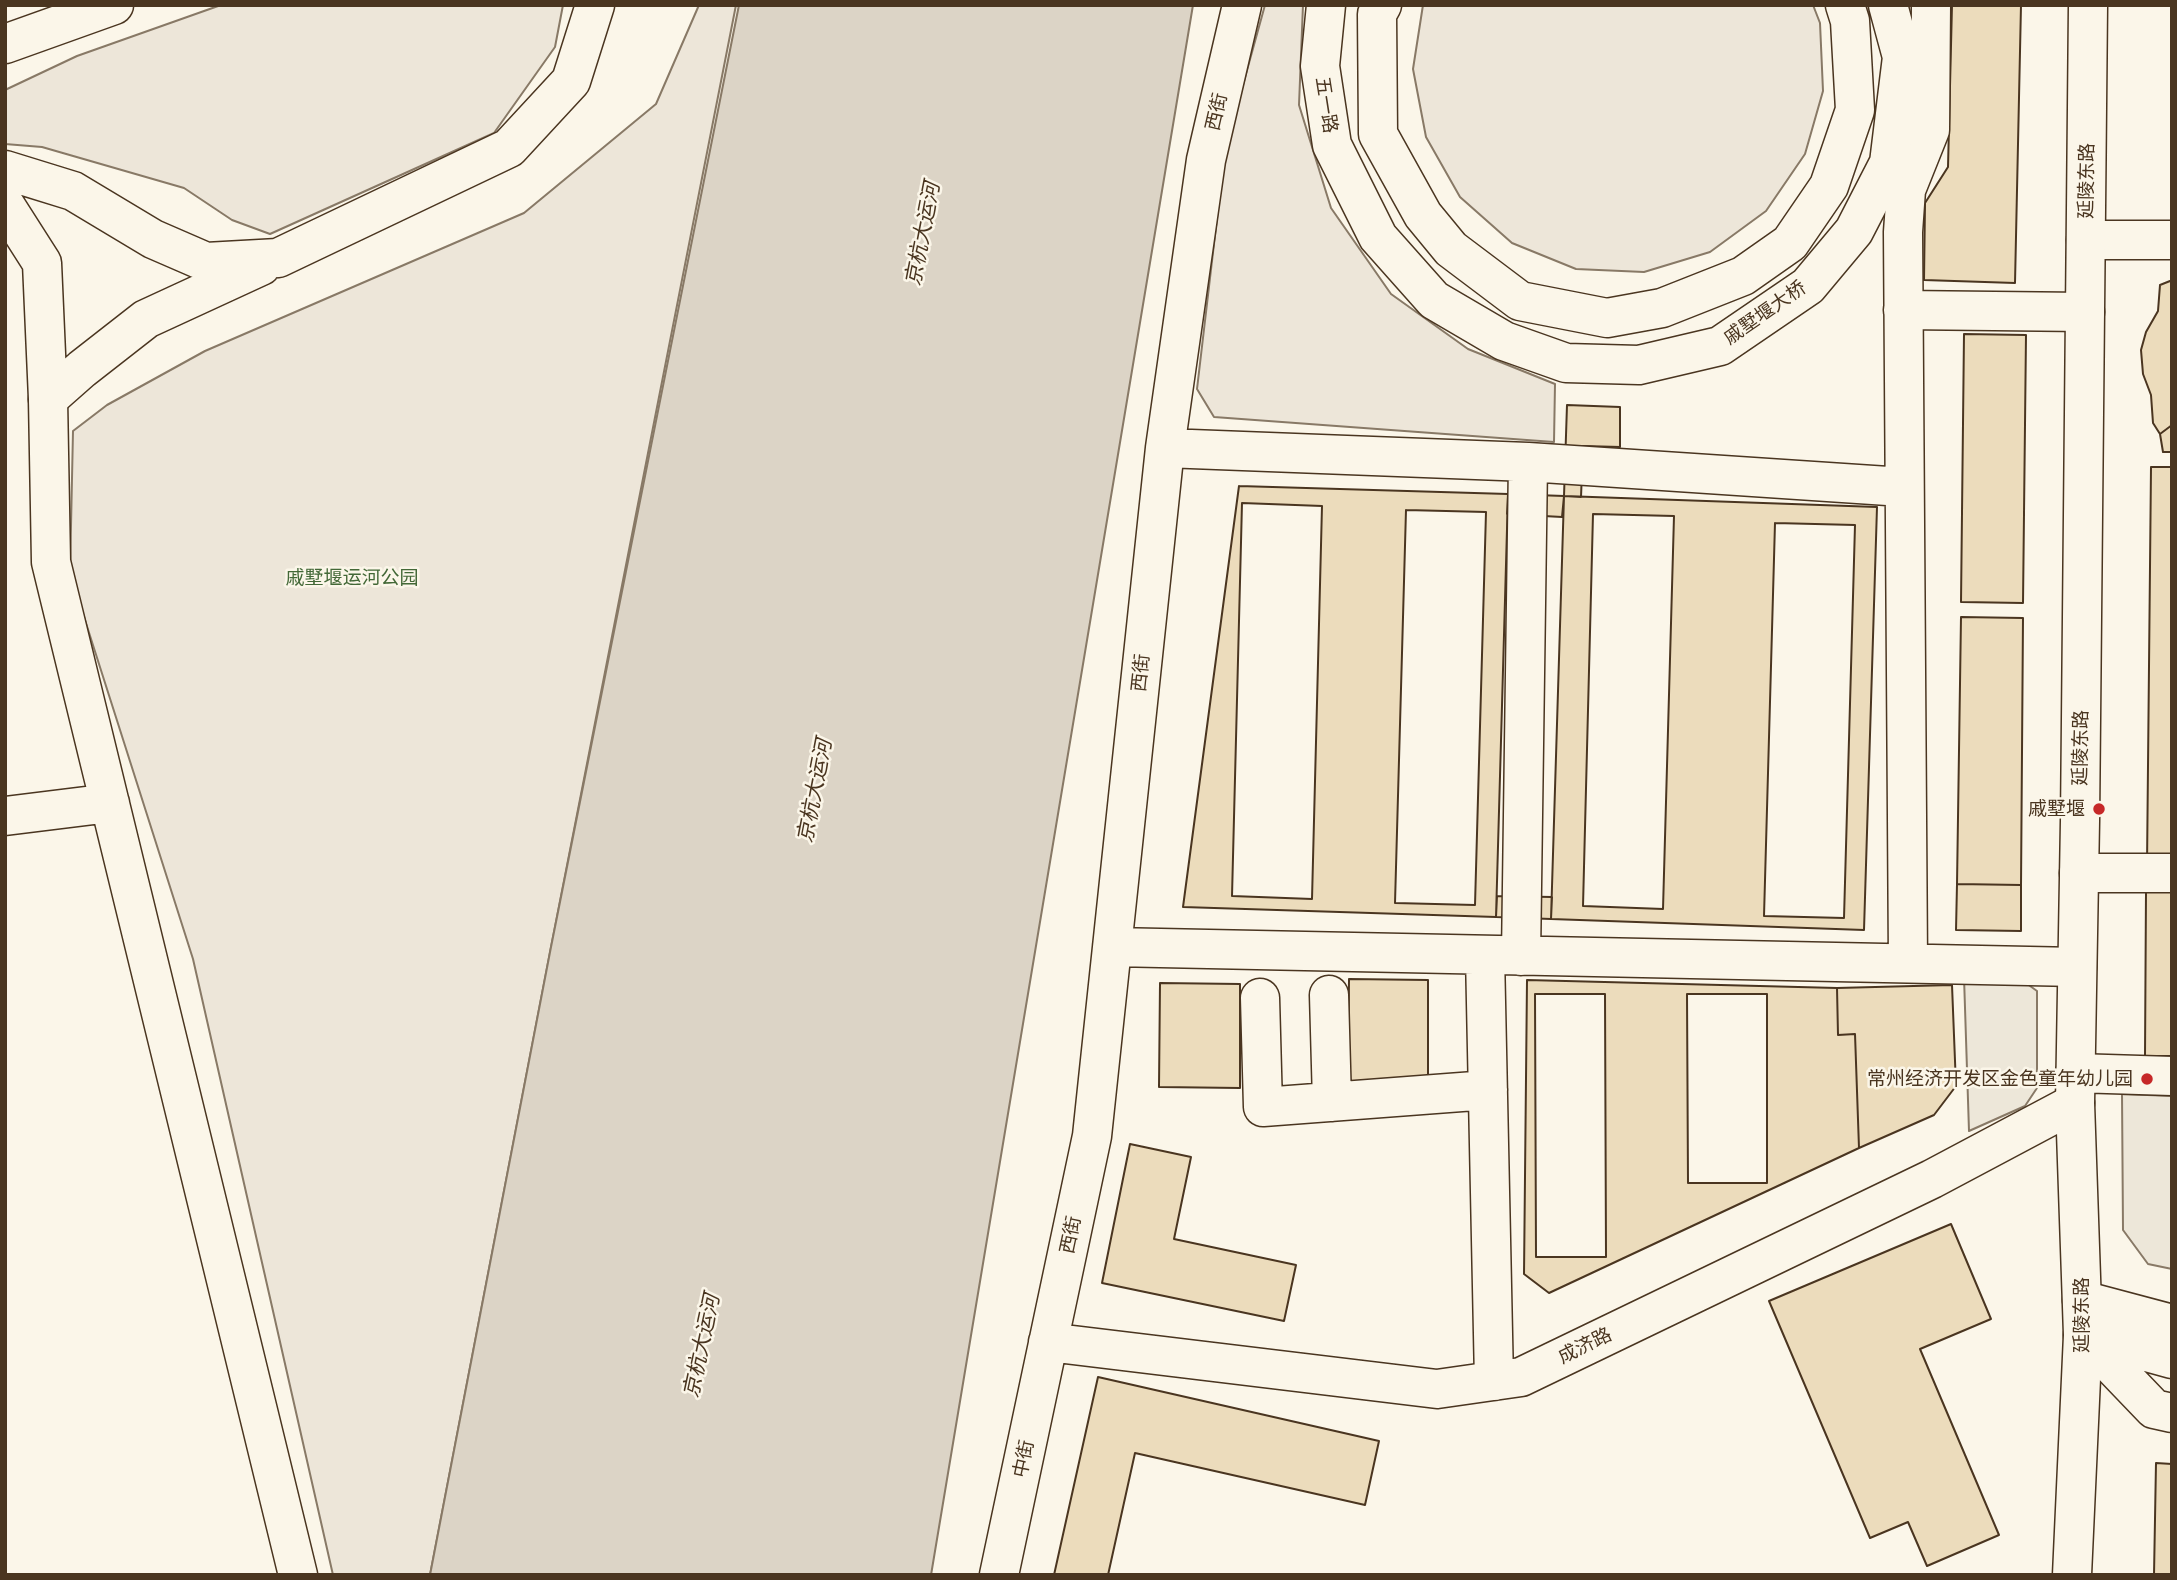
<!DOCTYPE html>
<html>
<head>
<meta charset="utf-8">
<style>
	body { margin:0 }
	#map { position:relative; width:2177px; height:1580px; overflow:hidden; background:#fbf6e9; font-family:Mulish,sans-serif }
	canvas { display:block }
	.frame { position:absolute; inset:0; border:7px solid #4a3520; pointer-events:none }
</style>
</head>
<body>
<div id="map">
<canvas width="2177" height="1580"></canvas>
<div class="frame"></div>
</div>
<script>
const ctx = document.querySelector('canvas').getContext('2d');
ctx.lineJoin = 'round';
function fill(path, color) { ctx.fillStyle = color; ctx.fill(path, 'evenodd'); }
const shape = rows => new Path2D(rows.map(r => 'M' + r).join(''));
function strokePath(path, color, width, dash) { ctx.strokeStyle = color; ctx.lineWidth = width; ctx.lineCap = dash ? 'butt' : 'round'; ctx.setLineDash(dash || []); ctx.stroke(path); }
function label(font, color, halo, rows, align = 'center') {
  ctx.font = font + ' Mulish,"Noto Sans SC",sans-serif'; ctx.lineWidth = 5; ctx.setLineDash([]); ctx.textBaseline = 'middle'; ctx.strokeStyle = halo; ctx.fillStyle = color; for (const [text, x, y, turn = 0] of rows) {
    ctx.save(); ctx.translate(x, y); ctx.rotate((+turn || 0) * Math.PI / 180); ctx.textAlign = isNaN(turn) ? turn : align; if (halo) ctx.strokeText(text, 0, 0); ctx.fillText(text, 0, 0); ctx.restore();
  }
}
const green = shape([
	[221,5,563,5,555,47,494,133,270,234,232,220,184,188,42,147,5,144,5,90,77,56,221,5],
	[699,5,736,5,551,947,430,1575,333,1575,193,959,70,573,73,431,107,405,205,351,524,213,656,104,699,5],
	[1265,5,1303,5,1299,105,1331,208,1391,294,1468,349,1555,384,1554,442,1214,417,1197,389,1225,150,1265,5],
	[1423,5,1813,5,1820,23,1823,91,1805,154,1766,211,1710,252,1644,272,1576,269,1512,243,1460,197,1426,137,1413,69,1423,5]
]);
fill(green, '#ede6d9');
strokePath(green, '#887966', 2);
const parking = shape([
	[1964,977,2019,978,2037,991,2037,1088,2025,1106,1969,1131,1964,977],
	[2122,1094,2172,1096,2172,1269,2148,1264,2123,1230,2122,1094]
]);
fill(parking, '#ede7d9');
strokePath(parking, '#887966', 2);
const water = shape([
	[739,5,1193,5,931,1575,430,1575,551,947,739,5]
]);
fill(water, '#dcd4c6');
strokePath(water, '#887966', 2);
const building = shape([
	[1952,5,2021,5,2015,283,1924,280,1925,203,1948,167,1952,5],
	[2170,281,2172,283,2172,425,2160,434,2153,423,2151,395,2143,374,2141,350,2146,332,2158,311,2160,285,2170,281],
	[1964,334,2026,335,2023,603,1961,602,1964,334],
	[1567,405,1620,407,1620,447,1583,446,1581,497,1564,496,1567,405],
	[2172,425,2172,452,2163,452,2160,434,2172,425],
	[2151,467,2172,467,2172,866,2147,865,2151,467],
	[1239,486,1508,494,1496,917,1183,907,1239,486],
	[1508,494,1564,496,1562,517,1507,514,1508,494],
	[1564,496,1877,507,1864,930,1551,919,1564,496],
	[1242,503,1322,506,1312,899,1232,896,1242,503],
	[1406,510,1486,512,1475,905,1395,903,1406,510],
	[1593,514,1674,516,1663,909,1583,906,1593,514],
	[1775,523,1855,525,1844,918,1764,916,1775,523],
	[1961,617,2023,618,2021,885,1957,884,1961,617],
	[1957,884,2021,885,2021,931,1956,930,1957,884],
	[2146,891,2172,891,2172,1056,2145,1056,2146,891],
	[1497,896,1552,897,1551,919,1496,917,1497,896],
	[1349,979,1428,980,1428,1084,1348,1083,1349,979],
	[1527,980,1837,988,1838,1035,1855,1034,1859,1148,1549,1293,1524,1274,1527,980],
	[1160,983,1240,984,1240,1088,1159,1087,1160,983],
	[1952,985,1956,1086,1934,1115,1859,1148,1855,1034,1838,1035,1837,988,1952,985],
	[1535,994,1605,994,1606,1257,1536,1257,1535,994],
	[1687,994,1767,994,1767,1183,1688,1183,1687,994],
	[1130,1144,1191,1157,1174,1239,1296,1265,1284,1321,1102,1283,1130,1144],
	[1951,1224,1991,1319,1920,1349,1999,1535,1927,1566,1908,1522,1870,1538,1769,1301,1951,1224],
	[1098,1377,1379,1441,1365,1505,1135,1453,1108,1575,1054,1575,1098,1377],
	[2156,1463,2172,1464,2172,1575,2154,1575,2156,1463]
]);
fill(building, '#ecdcbc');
strokePath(building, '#4a3520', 2);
const minor = shape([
	[2086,240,2172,240],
	[1903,310,2085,312],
	[48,399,51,562,298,1575],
	[1165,448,1528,462,1903,487],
	[5,816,110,803],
	[2079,873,2172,873],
	[1112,947,2077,967],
	[1485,955,1494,1381],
	[1521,956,1528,462],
	[1908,963,1903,232,1906,190,1930,130,1931,5],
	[1329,995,1332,1102],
	[1260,998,1263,1107,1488,1090],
	[2075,1073,2172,1076],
	[2082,1300,2172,1324],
	[2083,1335,2154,1409,2172,1413],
	[2085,1335,2172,1359],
	[1048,1342,1437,1389,1521,1377,1932,1179,2075,1103],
	[999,1575,1092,1136,1165,448,1206,160,1242,5]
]);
const major = shape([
	[1326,5,1320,66,1332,145,1378,237,1434,300,1504,341,1566,363,1639,365,1720,346,1808,286,1854,231,1889,163,1902,57,1888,5],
	[1382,5,1377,14,1378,134,1423,215,1451,249,1520,301,1607,318,1662,308,1743,276,1790,243,1829,186,1855,110,1850,21,1845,5],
	[5,44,114,5],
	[5,170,73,191,153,239,206,262,278,258,509,148,571,81,595,5],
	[5,205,42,263,48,399],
	[48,399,82,369,146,319,261,266],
	[2072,1575,2083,1335,2075,1103,2080,821,2088,5]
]);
strokePath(minor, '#4a3520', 41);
strokePath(major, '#4a3520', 41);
strokePath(minor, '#fbf6e9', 38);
strokePath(major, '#fbf6e9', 38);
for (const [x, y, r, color] of [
	[2099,809,7,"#c62828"],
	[2147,1079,7,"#c62828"]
]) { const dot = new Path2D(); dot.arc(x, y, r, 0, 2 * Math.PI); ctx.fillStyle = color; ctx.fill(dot); strokePath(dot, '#fbf6e9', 2.5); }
label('19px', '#4a3520', '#fbf6e9', [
	["五一路",1326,105,81],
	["西街",1217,112,-77],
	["延陵东路",2087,181,-89],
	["戚墅堰大桥",1765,313,-35],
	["西街",1141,673,-84],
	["延陵东路",2081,748,-89],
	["西街",1071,1235,-78],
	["延陵东路",2082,1315,-90],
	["成济路",1585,1346,-26],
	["中街",1024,1459,-78]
]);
label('19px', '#436837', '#fbf6e9', [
	["戚墅堰运河公园",352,578]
]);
label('19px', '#4a3520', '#fbf6e9', [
	["戚墅堰",2085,809],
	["常州经济开发区金色童年幼儿园",2133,1079]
], 'right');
label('italic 21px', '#4a3520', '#fbf6e9', [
	["京杭大运河",923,234,-79],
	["京杭大运河",815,791,-79],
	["京杭大运河",702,1346,-78]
]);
</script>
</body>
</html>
